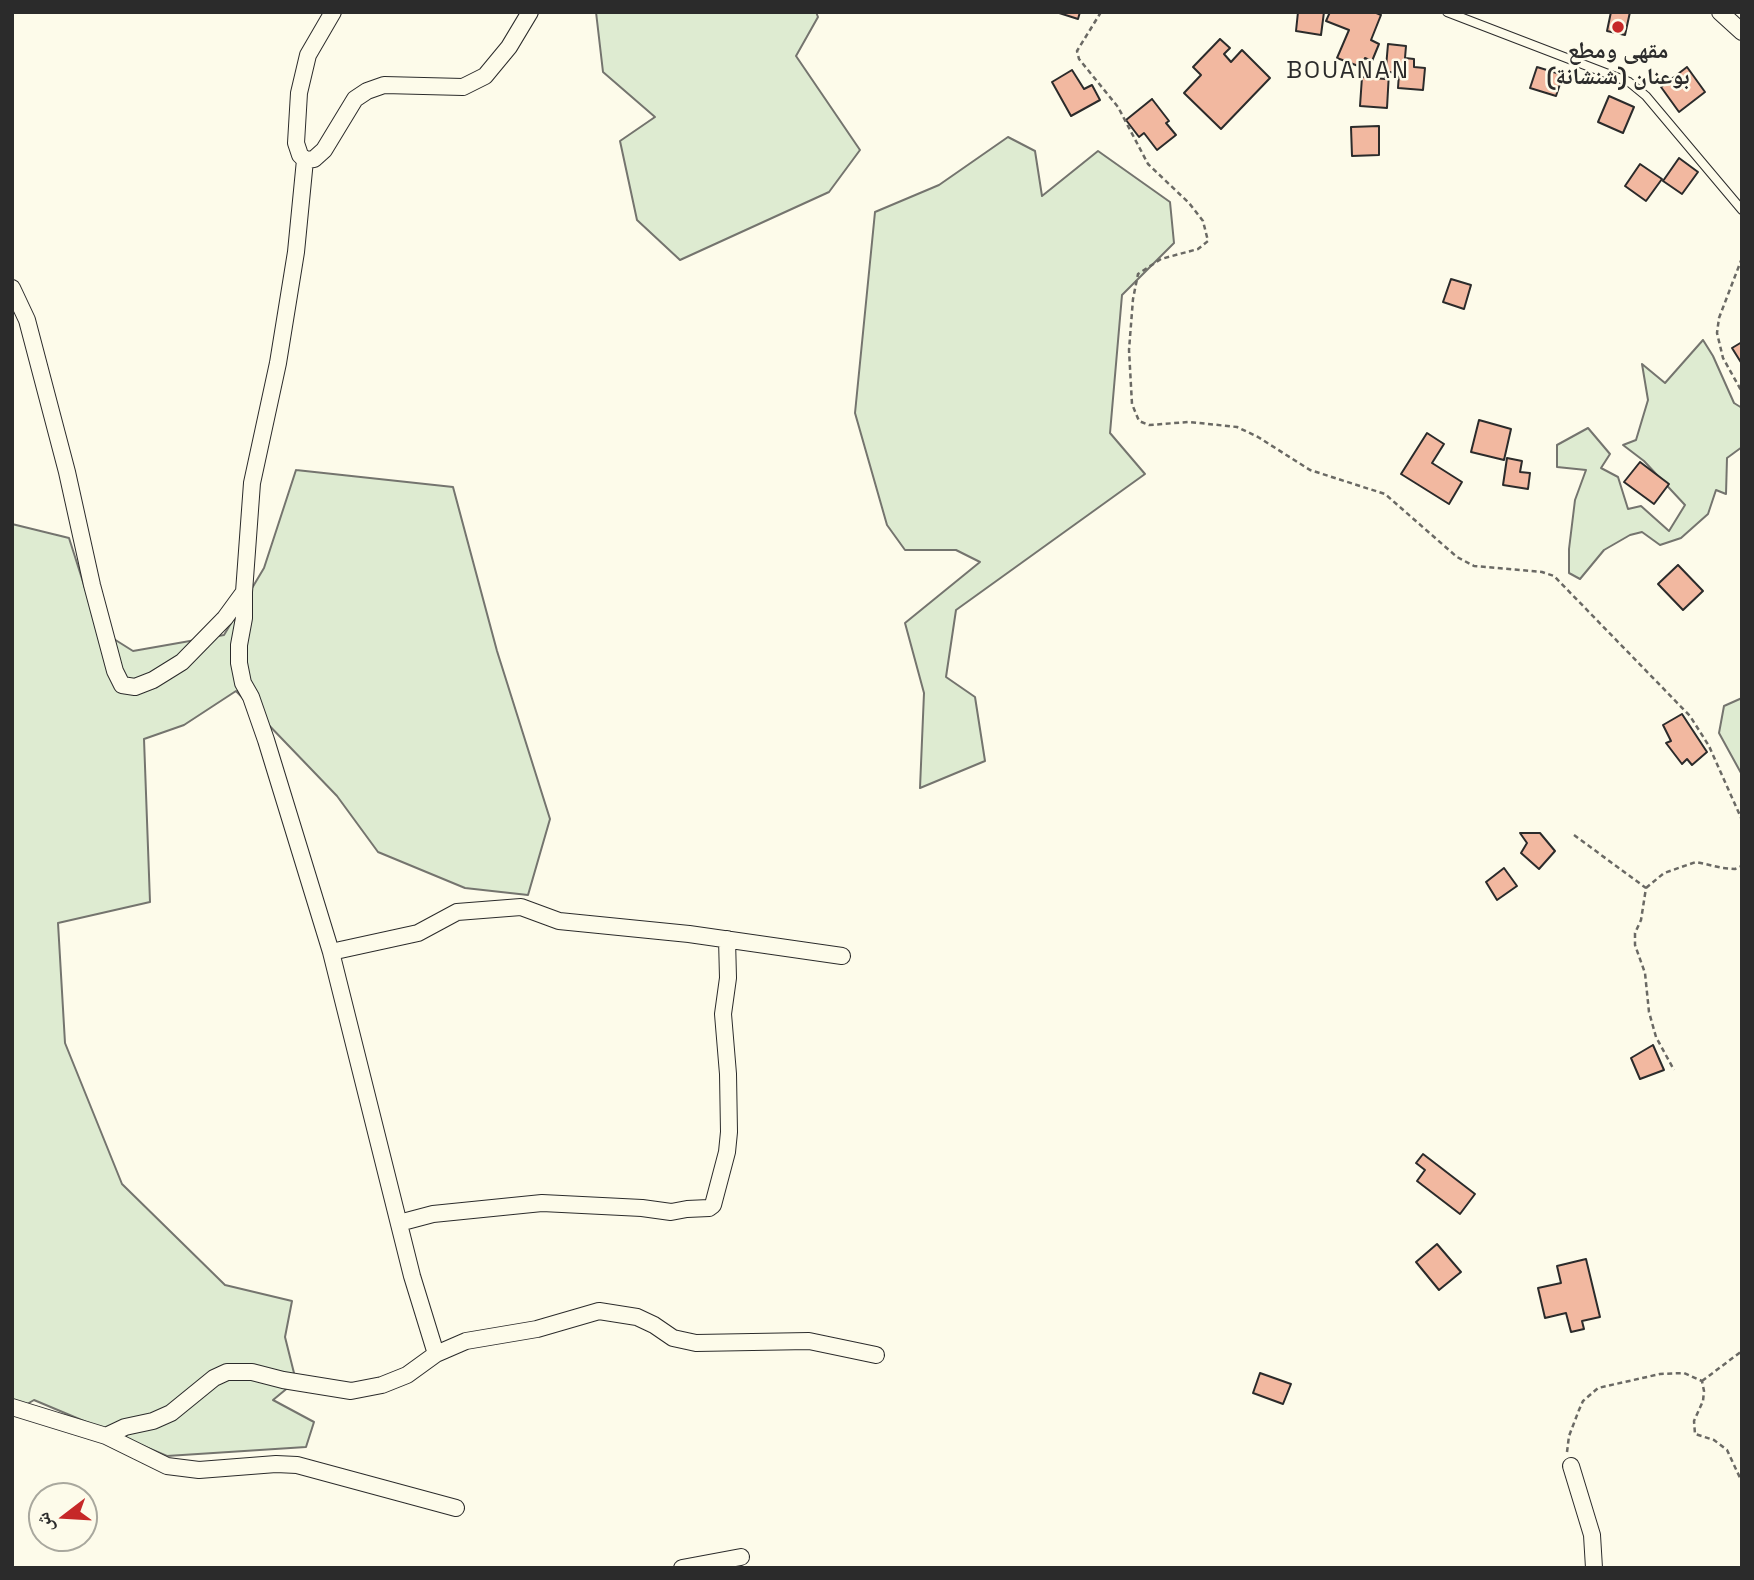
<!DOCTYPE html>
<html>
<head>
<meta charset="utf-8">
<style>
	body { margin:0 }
	#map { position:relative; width:1754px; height:1580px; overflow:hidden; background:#fdfbea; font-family:"Space Grotesk","Noto Naskh Arabic",sans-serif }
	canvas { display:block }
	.frame { position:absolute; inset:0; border:14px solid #2b2b2b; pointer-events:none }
	.north { position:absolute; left:28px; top:1482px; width:70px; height:70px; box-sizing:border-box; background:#fdfbea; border:2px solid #a9a89e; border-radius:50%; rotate:253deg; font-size:19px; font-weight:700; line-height:28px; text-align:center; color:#2b2b2b }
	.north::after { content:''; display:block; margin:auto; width:24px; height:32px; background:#c62828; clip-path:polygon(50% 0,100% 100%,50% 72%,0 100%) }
</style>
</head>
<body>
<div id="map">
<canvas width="1754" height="1580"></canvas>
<div class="frame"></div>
<div class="north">ش</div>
</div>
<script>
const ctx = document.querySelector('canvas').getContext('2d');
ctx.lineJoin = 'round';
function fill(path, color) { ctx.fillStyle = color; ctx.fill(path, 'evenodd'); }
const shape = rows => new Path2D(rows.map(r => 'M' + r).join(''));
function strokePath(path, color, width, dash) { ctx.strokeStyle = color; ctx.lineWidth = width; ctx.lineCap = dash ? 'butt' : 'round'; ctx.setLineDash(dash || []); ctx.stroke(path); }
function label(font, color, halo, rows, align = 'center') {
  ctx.font = font + ' "Space Grotesk","Noto Naskh Arabic",sans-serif'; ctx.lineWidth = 5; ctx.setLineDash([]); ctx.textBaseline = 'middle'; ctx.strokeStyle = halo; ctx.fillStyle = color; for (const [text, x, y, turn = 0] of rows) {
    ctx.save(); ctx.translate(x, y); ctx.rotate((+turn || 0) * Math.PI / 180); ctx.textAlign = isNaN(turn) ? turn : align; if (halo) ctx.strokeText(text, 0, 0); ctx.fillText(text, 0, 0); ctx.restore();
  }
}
const green = shape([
	[596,12,816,12,818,17,796,56,860,150,829,192,680,260,637,220,620,141,655,117,603,72,596,12],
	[1008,137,1035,151,1042,196,1098,151,1170,202,1174,243,1122,295,1110,433,1145,474,956,610,946,677,975,697,985,761,920,788,924,693,905,623,980,562,956,550,905,550,887,525,855,413,875,212,939,185,1008,137],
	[1703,340,1713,356,1734,403,1742,408,1742,447,1727,458,1726,494,1716,490,1708,514,1681,538,1660,545,1642,532,1630,535,1604,550,1580,579,1569,573,1569,549,1575,500,1586,470,1557,467,1557,445,1588,428,1610,454,1601,468,1618,477,1628,509,1641,506,1669,531,1685,505,1644,461,1623,445,1636,440,1648,400,1642,364,1665,383,1703,340],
	[296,470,453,487,497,651,550,819,528,895,465,888,378,852,337,796,236,691,184,725,144,739,150,902,58,923,65,1043,122,1184,225,1285,292,1301,285,1337,296,1381,273,1400,314,1422,306,1447,167,1456,34,1400,12,1413,12,524,69,538,98,629,133,651,224,635,264,568,296,470],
	[1742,698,1742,773,1741,773,1719,733,1724,706,1742,698]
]);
fill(green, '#deebd1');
strokePath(green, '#74746e', 2);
const building = shape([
	[1056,12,1080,12,1078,19,1056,12],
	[1298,12,1324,12,1321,35,1296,31,1298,12],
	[1330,12,1374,12,1381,15,1371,40,1379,44,1372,61,1365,58,1361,67,1337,58,1349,30,1326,21,1330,12],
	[1611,12,1630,12,1625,35,1607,31,1611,12],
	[1220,39,1230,48,1224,54,1231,62,1242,50,1270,78,1221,129,1184,93,1201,75,1193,67,1220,39],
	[1388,44,1406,46,1405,58,1414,59,1414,67,1425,68,1423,90,1398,88,1399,73,1389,72,1387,108,1360,106,1362,77,1385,79,1388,44],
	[1537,67,1563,75,1556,96,1530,88,1537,67],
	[1687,67,1705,92,1679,112,1661,87,1687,67],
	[1072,70,1084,89,1092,85,1100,100,1071,116,1052,82,1072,70],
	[1609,96,1634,107,1623,133,1598,122,1609,96],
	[1152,99,1169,121,1166,123,1176,135,1157,150,1144,133,1139,137,1126,120,1152,99],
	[1379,126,1379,155,1352,156,1351,127,1379,126],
	[1679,158,1698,172,1682,194,1663,181,1679,158],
	[1640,164,1662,179,1646,201,1625,186,1640,164],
	[1451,279,1471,285,1464,309,1443,302,1451,279],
	[1742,342,1742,364,1732,348,1742,342],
	[1479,420,1511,429,1504,460,1471,452,1479,420],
	[1427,433,1444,444,1432,463,1462,482,1449,504,1401,474,1427,433],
	[1507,458,1522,461,1520,472,1530,473,1528,489,1503,485,1507,458],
	[1640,462,1669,484,1654,504,1624,482,1640,462],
	[1678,565,1703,591,1683,610,1658,584,1678,565],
	[1682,714,1707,752,1692,765,1687,759,1682,764,1666,743,1671,741,1663,725,1682,714],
	[1520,833,1540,833,1555,851,1539,869,1521,853,1527,843,1520,833],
	[1504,868,1517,886,1497,900,1486,882,1504,868],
	[1653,1045,1664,1070,1640,1079,1631,1058,1653,1045],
	[1423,1154,1475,1194,1460,1214,1417,1181,1425,1170,1416,1163,1423,1154],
	[1437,1244,1461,1272,1439,1290,1416,1262,1437,1244],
	[1586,1259,1600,1317,1582,1321,1584,1329,1571,1332,1566,1313,1545,1318,1538,1288,1561,1283,1557,1266,1586,1259],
	[1260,1373,1291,1384,1283,1404,1253,1393,1260,1373]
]);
fill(building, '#f2b8a0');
strokePath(building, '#2b2b2b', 2);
const service = shape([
	[1447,12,1629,82,1646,96,1742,210]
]);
const minor = shape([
	[333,12,308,55,299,93,296,143,300,155,305,160,314,159,324,150,355,99,367,91,384,85,463,87,485,76,509,47,530,12],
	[1720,12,1742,32],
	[305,160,296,252,278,363,252,483,244,592,244,618,239,645,239,663,243,683,251,697,266,740,331,952,412,1276,436,1354],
	[12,288,27,320,67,472,92,585,115,671,122,685,135,687,153,680,182,662,225,618,244,592],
	[331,952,418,933,457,912,521,907,559,921,689,934,842,956],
	[399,1223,433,1214,542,1203,642,1208,671,1212,687,1209,709,1208,713,1205,727,1152,729,1132,728,1074,723,1014,728,978,727,939],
	[12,1407,106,1436,167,1466,199,1470,276,1464,297,1465,456,1508],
	[106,1436,125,1427,153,1421,171,1413,214,1378,227,1372,252,1372,283,1380,351,1391,382,1385,407,1375,436,1354,466,1341,537,1329,599,1311,637,1317,654,1325,673,1338,696,1343,809,1341,876,1355],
	[1571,1466,1592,1535,1594,1568],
	[682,1568,741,1557]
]);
strokePath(service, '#2b2b2b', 10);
strokePath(minor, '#2b2b2b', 18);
strokePath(shape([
	[1101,12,1077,51,1079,59,1118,107,1148,164,1189,203,1203,221,1208,241,1198,249,1161,259,1138,274,1133,299,1129,350,1132,404,1139,421,1149,425,1189,422,1237,427,1258,437,1310,470,1385,494,1457,557,1474,566,1542,572,1554,576,1690,716,1709,746,1742,820],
	[1742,258,1719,318,1717,333,1723,358,1742,392],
	[1574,835,1646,888,1641,920,1635,933,1635,945,1645,973,1649,1012,1656,1037,1674,1070],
	[1646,888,1664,873,1696,862,1723,868,1735,869,1742,866],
	[1702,1381,1742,1351],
	[1567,1452,1569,1436,1579,1410,1583,1401,1598,1388,1660,1374,1684,1373,1702,1381,1704,1391,1703,1401,1694,1421,1695,1434,1714,1440,1727,1450,1742,1482]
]), '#6a6964', 2.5, [5, 3.5]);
strokePath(service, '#fdfbea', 8);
strokePath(minor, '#fdfbea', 16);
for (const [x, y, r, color] of [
	[1618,27,7,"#c62828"]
]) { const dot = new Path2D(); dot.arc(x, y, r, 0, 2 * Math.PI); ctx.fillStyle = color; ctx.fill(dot); strokePath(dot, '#fdfbea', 2.5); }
label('bold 23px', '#2b2b2b', '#fdfbea', [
	["مقهى ومطع",1618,52],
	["بوعنان (شنشانة)",1618,78]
]);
ctx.letterSpacing = '2px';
label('24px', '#2b2b2b', '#fdfbea', [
	["BOUANAN",1348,71]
]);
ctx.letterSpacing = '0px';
</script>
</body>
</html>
